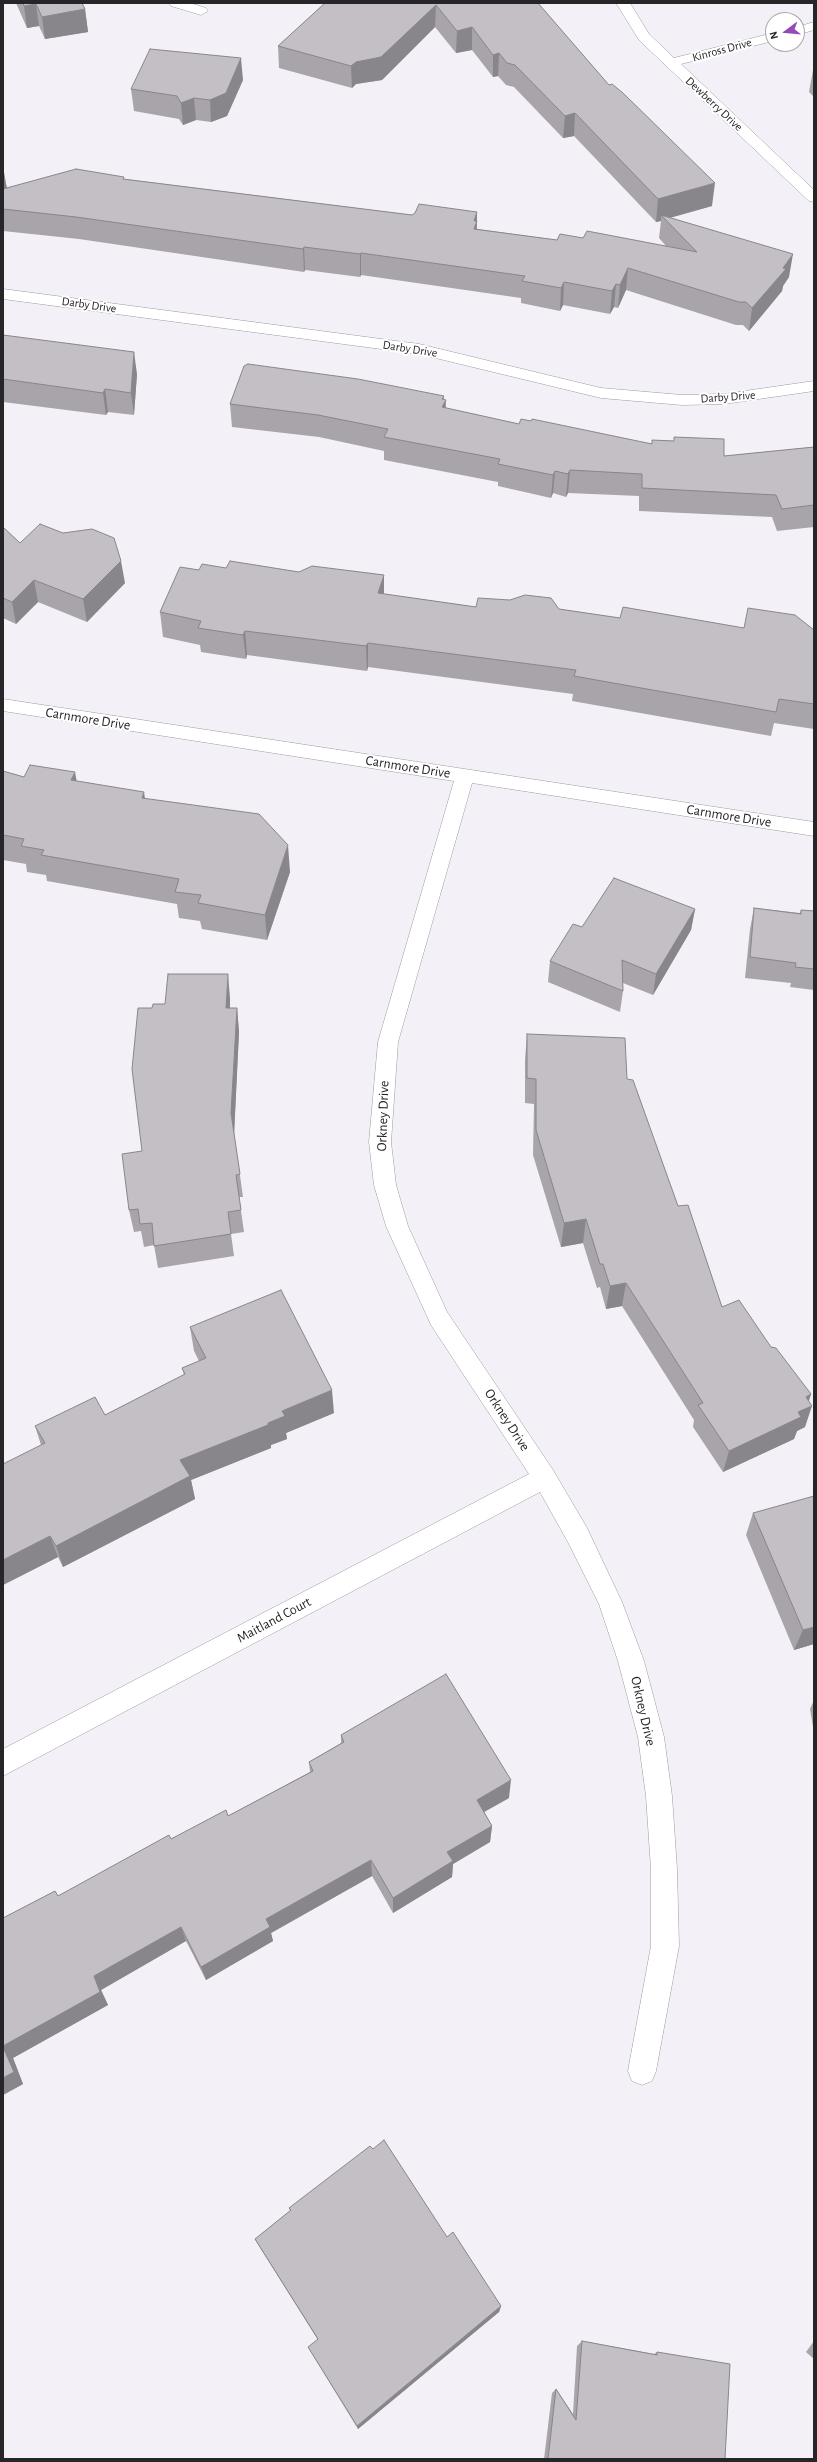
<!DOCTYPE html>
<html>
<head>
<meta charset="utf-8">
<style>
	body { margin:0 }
	#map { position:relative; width:817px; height:2462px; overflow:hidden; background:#f4f0f7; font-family:"Alegreya Sans",sans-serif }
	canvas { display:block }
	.frame { position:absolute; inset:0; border:4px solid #262527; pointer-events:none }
	.north { position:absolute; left:765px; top:12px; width:40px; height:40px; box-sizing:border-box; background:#fff; border:1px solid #a8a8a9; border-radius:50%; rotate:254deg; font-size:11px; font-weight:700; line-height:16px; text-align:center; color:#262527 }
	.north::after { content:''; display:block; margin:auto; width:14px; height:18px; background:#9649ba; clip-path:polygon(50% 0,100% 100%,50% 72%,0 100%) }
</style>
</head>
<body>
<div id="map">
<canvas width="817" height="2462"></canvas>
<div class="frame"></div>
<div class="north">N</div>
</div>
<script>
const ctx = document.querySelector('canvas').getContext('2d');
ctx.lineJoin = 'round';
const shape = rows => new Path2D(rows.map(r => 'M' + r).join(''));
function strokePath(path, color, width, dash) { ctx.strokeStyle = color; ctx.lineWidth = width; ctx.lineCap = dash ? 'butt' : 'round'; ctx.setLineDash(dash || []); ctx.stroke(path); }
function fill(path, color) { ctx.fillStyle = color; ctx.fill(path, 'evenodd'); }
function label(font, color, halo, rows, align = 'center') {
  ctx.font = font + ' "Alegreya Sans",sans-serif'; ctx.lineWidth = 4; ctx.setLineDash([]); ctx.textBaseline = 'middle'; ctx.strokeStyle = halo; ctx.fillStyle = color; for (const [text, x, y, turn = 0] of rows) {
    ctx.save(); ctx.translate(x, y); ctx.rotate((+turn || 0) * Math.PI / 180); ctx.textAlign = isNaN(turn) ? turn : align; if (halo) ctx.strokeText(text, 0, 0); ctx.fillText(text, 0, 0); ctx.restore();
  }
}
const minor = shape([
	[169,3,190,3,206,8,208,11,201,15,171,6,169,3],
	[616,3,630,3,649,34,674,58,773,33,773,41,681,64,814,190,814,202,809,201,639,40,616,3],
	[814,22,814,30,797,35,797,27,814,22],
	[3,289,419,344,601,388,682,395,724,394,814,381,814,391,724,404,682,405,601,398,419,354,3,299,3,289],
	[3,699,814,822,814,836,472,783,398,1042,391,1142,396,1185,408,1226,447,1312,553,1470,587,1528,622,1602,644,1661,664,1737,672,1796,677,1869,679,1946,656,2071,652,2081,642,2085,632,2081,628,2071,651,1946,651,1869,646,1796,638,1737,618,1661,599,1604,569,1544,540,1492,3,1776,3,1749,529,1474,431,1325,386,1226,374,1185,369,1142,378,1042,454,781,3,711,3,699]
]);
strokePath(minor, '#9e9aa0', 1);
fill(minor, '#fff');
fill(shape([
	[16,3,82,3,85,9,88,32,45,39,39,26,27,28],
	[325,3,538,3,712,206,670,218,789,277,783,286,782,291,749,331,743,325,736,325,626,290,618,308,614,307,610,314,563,305,560,311,521,303,521,298,361,275,360,277,305,270,304,272,79,239,3,231,3,172,7,188,124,179,412,215,477,212,477,229,557,240,583,238,666,246,659,238,661,221,656,222,574,136,563,138,514,87,506,85,498,76,493,77,472,50,456,53,435,27,382,80,356,84,352,88,279,68,278,46],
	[813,70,814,70,814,97,809,92],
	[243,80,227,116,211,122,196,120,183,125,179,119,134,111,131,89],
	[3,332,4,335,137,374,134,415,108,412,106,415,3,402],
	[443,399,446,408,519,424,652,444,652,440,674,441,674,437,724,456,814,447,814,527,777,531,772,517,639,511,639,496,568,493,566,497,553,493,551,498,498,486,498,482,384,460,384,451,319,437,232,427,230,404],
	[3,527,20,543,125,583,87,622,38,602,16,624,3,618],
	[384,594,476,607,559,609,620,618,744,628,814,630,814,729,774,723,771,736,572,701,573,694,368,667,367,671,247,655,246,659,201,652,200,645,163,637,160,612],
	[3,771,24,777,76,781,145,798,290,872,267,940,202,929,200,921,179,918,177,904,47,881,46,875,27,872,26,864,3,860],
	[754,908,800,913,801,910,814,911,814,990,790,987,791,983,745,978,750,929],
	[695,909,691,930,653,995,623,983,623,991,620,1012,548,982,550,961,582,927],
	[230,998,230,1008,237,1008,239,1032,234,1133,243,1197,239,1197,244,1232,231,1234,234,1256,158,1268,154,1245,144,1247,141,1231,134,1232,129,1210,142,1151,152,1008,165,1004],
	[527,1034,627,1079,678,1206,722,1307,771,1347,811,1394,809,1401,805,1427,797,1431,794,1439,723,1472,693,1427,694,1420,622,1306,606,1309,600,1287,597,1288,583,1243,561,1247,533,1155,534,1104,525,1103,525,1060],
	[190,1327,334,1413,286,1433,287,1439,271,1445,271,1448,191,1480,195,1499,63,1567,58,1557,3,1585,41,1445,35,1426,105,1415,184,1375,182,1368,199,1361,194,1351],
	[753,1513,814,1644,794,1650,746,1535],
	[814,1700,814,1733,810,1709],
	[341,1735,509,1798,484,1812,492,1826,490,1842,453,1864,452,1877,393,1913,372,1876,271,1933,273,1941,206,1980,186,1941,101,1990,108,2005,13,2058,23,2084,3,2095,3,1918,55,1891,58,1896,171,1839,228,1816,310,1772,309,1762,341,1743],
	[289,2208,447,2237,501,2306,499,2312,358,2429,308,2347,318,2340,259,2246,255,2239,290,2211],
	[582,2341,654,2354,657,2352,725,2459,544,2459,552,2393,556,2389,573,2414,577,2346],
	[814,2341,814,2359,806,2352]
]), '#a8a4a9');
fill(shape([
	[36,4,39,26,27,28,24,6],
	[436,5,435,27,382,80,356,84,352,88,351,66,356,62],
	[85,9,88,32,45,39,42,17],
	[472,27,472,50,456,53,457,31],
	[499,53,498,76,493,77,493,55],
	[241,58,243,80,227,116,211,122,210,100],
	[194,98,196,120,183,125,181,103],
	[575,113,574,136,563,138,565,116],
	[4,172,8,195,3,207,3,175],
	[715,183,712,206,665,219,661,215,661,221,656,222,658,199],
	[477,212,477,221,476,244,474,221],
	[304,247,305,270,304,272,303,249],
	[361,253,361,275,360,277,360,254],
	[793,254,789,277,783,286,782,291,749,331,752,308],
	[628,268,626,290,618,308,620,285],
	[564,282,563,305,560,311,561,288],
	[616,284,614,307,610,314,612,291],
	[134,352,137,374,134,415,131,393],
	[105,389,108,412,106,415,103,393],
	[444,396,443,404,446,400,445,422,442,430,442,399],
	[570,470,568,493,566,497,568,474],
	[555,471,553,493,551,498,553,475],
	[121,561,125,583,87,622,83,599],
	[384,575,384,600,378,593],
	[34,580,38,602,16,624,12,602],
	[245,631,247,655,246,659,243,635],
	[368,643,368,667,367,671,366,646],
	[75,772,80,799,71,780],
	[144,792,148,819,142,798],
	[288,845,290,872,267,940,265,915],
	[695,909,691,930,653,995,656,974],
	[228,974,230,998,229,1032,226,1008],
	[237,1008,239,1032,234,1136,231,1113],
	[586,1219,583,1243,561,1247,564,1223],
	[626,1283,622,1306,606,1309,610,1286],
	[332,1390,334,1413,286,1433,287,1439,271,1445,271,1448,191,1480,195,1499,63,1567,56,1546,180,1460,268,1423,282,1411],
	[811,1394,806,1408,812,1406,805,1427,797,1431,794,1439,723,1472,729,1451,798,1412,806,1397],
	[50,1536,58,1557,3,1585,3,1560],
	[814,1627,814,1644,794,1650,803,1630],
	[511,1780,509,1798,475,1817,477,1800],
	[492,1826,490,1842,453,1864,452,1877,393,1913,393,1898,447,1852],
	[371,1860,372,1876,271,1933,273,1941,206,1980,201,1967,266,1919],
	[181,1927,186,1941,101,1990,108,2005,13,2058,23,2084,3,2095,3,2046,94,1976],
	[501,2306,499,2312,358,2429,357,2426]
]), '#88868a');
const building = shape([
	[23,3,82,3,85,9,42,17,36,4,24,6,23,3],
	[325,3,538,3,609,85,612,84,623,93,715,183,658,199,575,113,565,116,515,65,507,63,499,53,493,55,472,27,457,31,436,5,381,57,356,62,351,66,278,46,325,3],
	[150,49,241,58,226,93,210,100,194,98,181,103,177,96,131,89,150,49],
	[76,169,124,177,123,179,412,215,415,213,419,204,477,212,474,221,477,221,474,229,557,240,560,234,583,238,587,231,697,252,661,215,793,254,783,268,786,269,752,308,746,302,739,302,628,268,620,285,616,284,612,291,564,282,561,288,522,281,525,276,361,253,360,254,304,247,303,249,76,217,3,209,3,189,76,169],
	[3,335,134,352,131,393,105,389,103,393,3,379,3,335],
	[248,364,358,379,444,396,442,399,446,400,442,407,519,424,521,419,531,421,532,419,652,444,652,440,674,441,674,437,724,439,724,456,814,447,814,505,782,509,776,495,642,488,642,474,570,470,568,474,555,471,553,475,498,464,500,459,384,437,388,429,318,415,230,404,244,366,248,364],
	[40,524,63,533,92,529,114,538,121,561,83,599,34,580,12,602,3,598,3,527,20,543,40,524],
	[230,561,299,572,312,566,384,575,378,593,476,607,478,598,510,600,525,595,551,598,559,609,620,618,623,607,744,628,748,608,795,615,814,630,814,704,779,699,776,712,574,676,576,670,368,643,366,646,245,631,243,635,198,628,201,621,160,612,180,567,199,570,202,564,226,568,230,561],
	[30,765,75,772,71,780,144,792,142,798,259,814,288,845,265,915,198,903,201,895,175,892,179,879,41,855,44,850,21,846,24,839,3,835,3,771,24,777,30,765],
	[614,878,695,909,656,974,622,960,623,991,550,961,573,924,582,927,614,878],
	[754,908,801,914,801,910,814,911,814,969,795,967,796,963,750,957,754,908],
	[168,974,228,974,226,1008,237,1008,231,1113,240,1174,236,1175,241,1210,228,1212,231,1234,154,1246,152,1223,140,1224,138,1209,129,1210,122,1154,142,1151,132,1069,138,1008,152,1008,153,1004,165,1004,168,974],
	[527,1034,625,1038,627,1079,633,1080,678,1206,688,1205,722,1307,739,1300,771,1347,776,1348,811,1394,806,1397,812,1406,798,1412,801,1417,729,1451,698,1405,703,1403,626,1283,610,1286,603,1264,600,1264,586,1219,564,1223,536,1130,536,1079,527,1078,527,1034],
	[281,1290,332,1390,282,1411,285,1416,268,1423,268,1425,180,1460,190,1476,56,1546,50,1536,3,1560,3,1464,45,1443,35,1426,95,1397,105,1415,185,1374,182,1368,206,1358,190,1327,281,1290],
	[814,1496,814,1627,803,1630,753,1513,814,1496],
	[446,1674,511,1780,477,1800,492,1826,447,1852,453,1861,393,1898,371,1860,266,1919,270,1927,201,1967,181,1927,94,1976,100,1992,3,2046,3,1918,55,1891,58,1896,169,1835,171,1839,226,1810,228,1816,313,1771,309,1762,344,1742,341,1735,446,1674],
	[3,2047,14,2072,3,2078,3,2047],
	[384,2140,447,2237,453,2232,501,2306,357,2426,308,2347,318,2339,255,2239,291,2210,289,2208,370,2146,373,2149,384,2140],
	[582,2341,657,2355,657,2352,730,2364,725,2459,548,2459,556,2389,576,2420,582,2341]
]);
fill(building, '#c3bfc5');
strokePath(building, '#88868a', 1);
label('12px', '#262527', '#fff', [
	["Kinross Drive",722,50,-15],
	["Dewberry Drive",714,104,43],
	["Darby Drive",89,305,8],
	["Darby Drive",410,349,9],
	["Darby Drive",728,397,-4]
]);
label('14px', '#262527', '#fff', [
	["Carnmore Drive",88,719,9],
	["Carnmore Drive",408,767,9],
	["Carnmore Drive",729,816,9],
	["Orkney Drive",383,1116,-88],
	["Orkney Drive",507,1420,57],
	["Maitland Court",274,1620,-28],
	["Orkney Drive",643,1711,77]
]);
</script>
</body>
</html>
